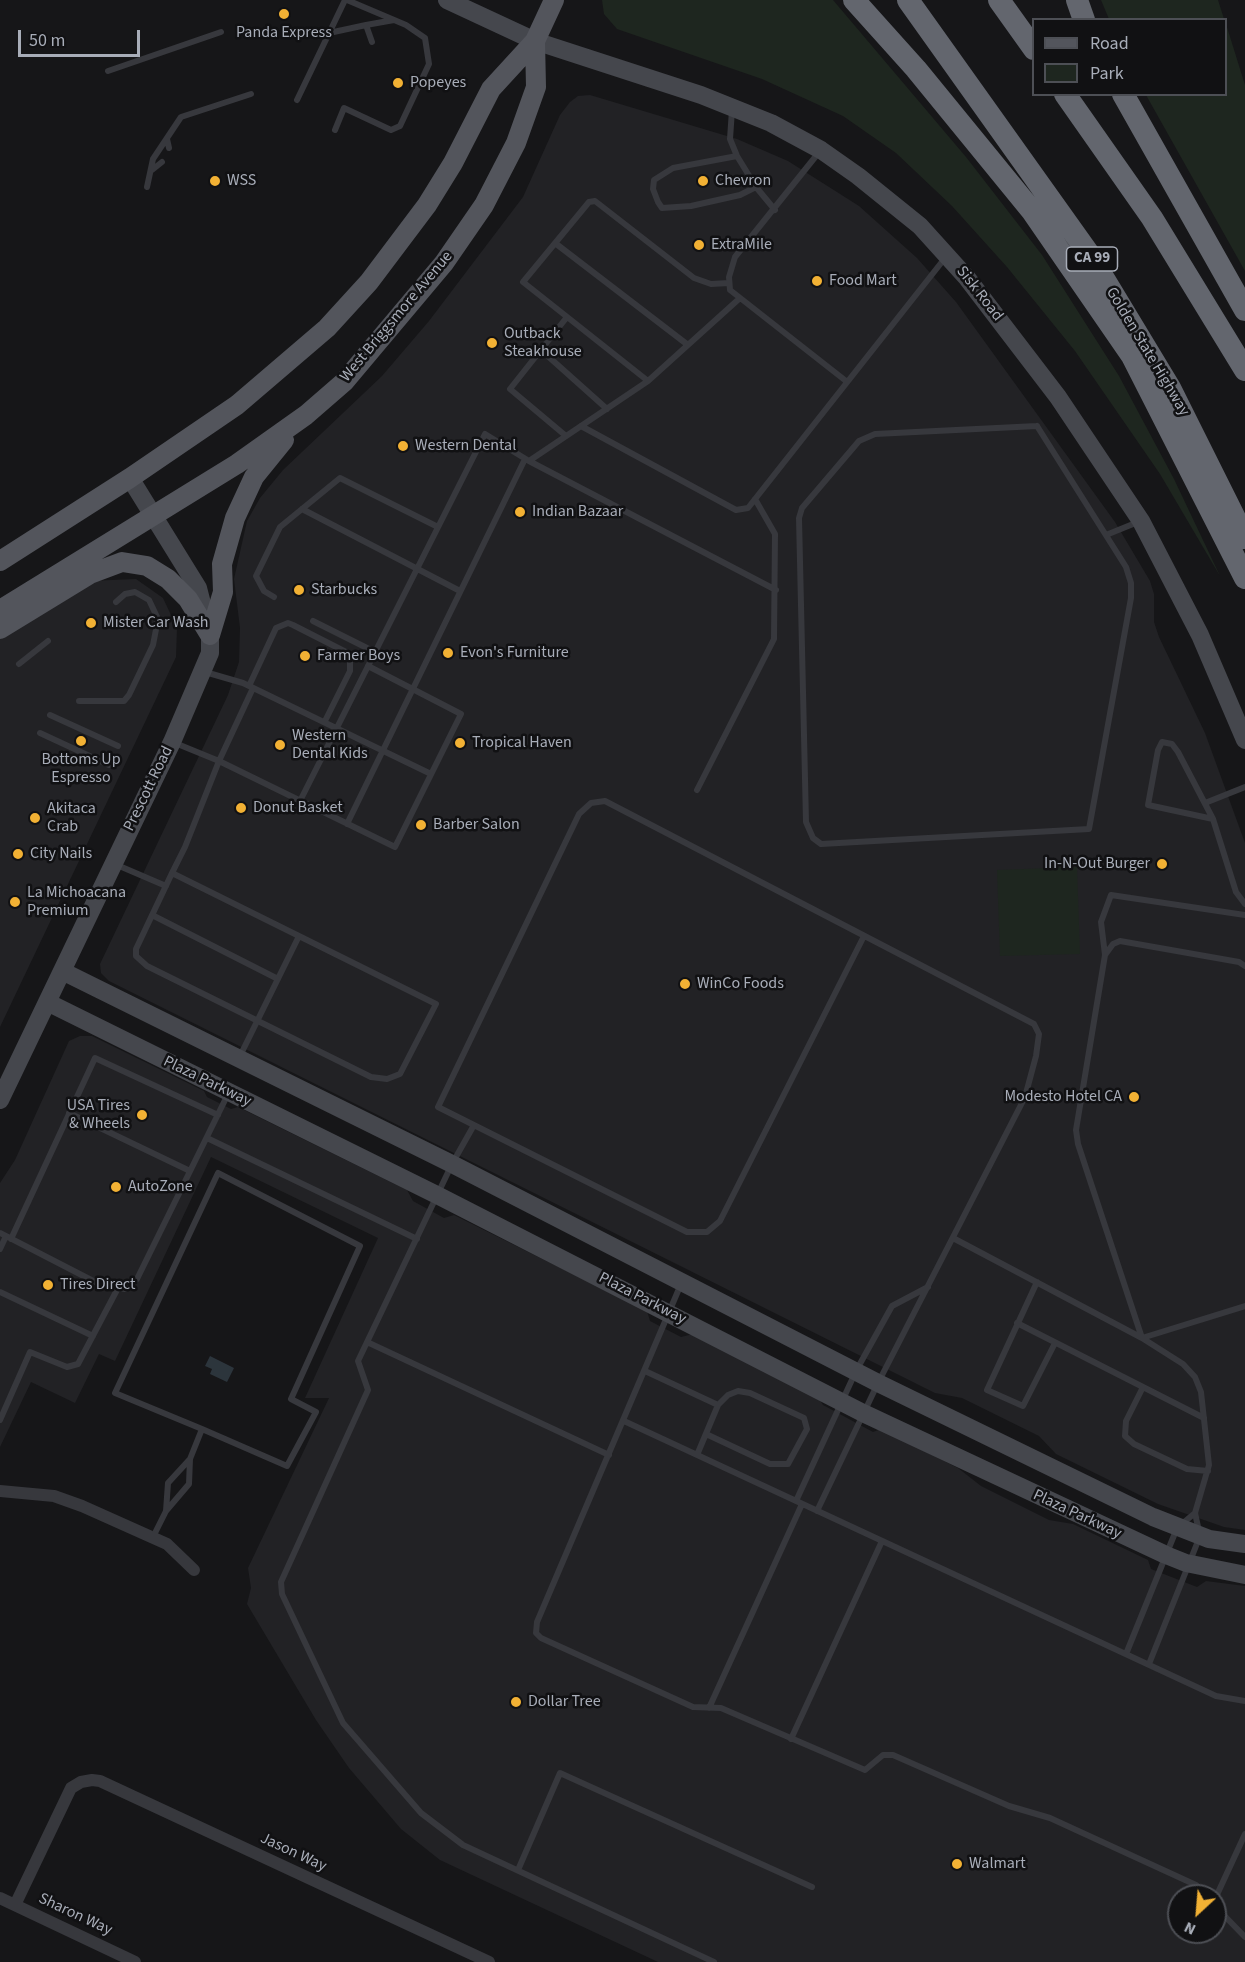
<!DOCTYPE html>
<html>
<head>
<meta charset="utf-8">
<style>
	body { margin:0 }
	#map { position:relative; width:1245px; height:1962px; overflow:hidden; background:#161618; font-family:"Source Sans 3",sans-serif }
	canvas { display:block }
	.legend { position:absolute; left:1032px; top:18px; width:195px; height:78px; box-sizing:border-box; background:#111113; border:2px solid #4d4f55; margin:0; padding:8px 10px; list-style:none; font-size:18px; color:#a8adb8 }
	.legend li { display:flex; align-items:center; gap:12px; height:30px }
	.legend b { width:30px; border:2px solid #4d4f55 }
	.north { position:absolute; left:1167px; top:1884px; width:60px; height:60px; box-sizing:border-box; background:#111113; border:2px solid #4d4f55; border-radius:50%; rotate:206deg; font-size:16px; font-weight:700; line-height:24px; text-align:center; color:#a8adb8 }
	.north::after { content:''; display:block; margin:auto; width:21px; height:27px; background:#f2b134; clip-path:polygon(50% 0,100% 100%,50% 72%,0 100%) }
	.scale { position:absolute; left:18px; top:30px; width:122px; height:27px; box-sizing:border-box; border:3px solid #a8adb8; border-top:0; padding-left:8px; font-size:18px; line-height:21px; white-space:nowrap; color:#a8adb8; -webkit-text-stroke:4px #111113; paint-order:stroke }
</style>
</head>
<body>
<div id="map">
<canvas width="1245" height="1962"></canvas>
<ul class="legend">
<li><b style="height:8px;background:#53555c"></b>Road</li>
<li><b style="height:16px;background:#1e261f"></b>Park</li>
</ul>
<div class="north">N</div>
<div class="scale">50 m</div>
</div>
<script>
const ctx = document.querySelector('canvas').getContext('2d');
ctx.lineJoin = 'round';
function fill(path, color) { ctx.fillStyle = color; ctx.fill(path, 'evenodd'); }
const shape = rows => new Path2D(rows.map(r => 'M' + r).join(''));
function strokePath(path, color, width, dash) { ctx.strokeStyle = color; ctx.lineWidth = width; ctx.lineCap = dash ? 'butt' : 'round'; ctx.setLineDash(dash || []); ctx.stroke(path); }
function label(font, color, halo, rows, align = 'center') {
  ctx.font = font + ' "Source Sans 3",sans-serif'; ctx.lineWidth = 5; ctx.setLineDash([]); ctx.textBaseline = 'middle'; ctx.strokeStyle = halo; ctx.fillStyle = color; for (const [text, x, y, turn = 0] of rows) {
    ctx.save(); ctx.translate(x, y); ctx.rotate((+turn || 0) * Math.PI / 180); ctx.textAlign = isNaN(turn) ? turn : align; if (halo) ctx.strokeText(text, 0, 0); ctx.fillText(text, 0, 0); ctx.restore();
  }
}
fill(shape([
	[590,95,737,139,788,161,859,206,917,258,956,302,1115,522,1150,581,1154,594,1154,622,1159,637,1205,733,1245,843,1245,1530,1224,1527,1158,1504,1056,1454,1039,1436,962,1398,935,1393,109,981,101,973,100,964,228,695,239,662,240,628,234,579,247,521,260,498,283,470,382,376,429,321,523,197,560,115,570,102,578,96],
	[136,579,163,598,177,628,176,657,0,1027,0,639,88,581],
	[80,1036,92,1036,204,1091,207,1097,231,1109,238,1107,407,1190,413,1201,444,1218,454,1215,647,1311,650,1321,681,1337,693,1334,818,1397,823,1405,873,1432,881,1429,958,1468,981,1486,1049,1520,1073,1524,1148,1560,1151,1569,1197,1587,1206,1581,1245,1586,1245,1962,658,1962,440,1860,401,1829,349,1768,316,1720,247,1604,251,1588,248,1568,329,1398,305,1398,378,1238,211,1157,115,1361,99,1354,75,1403,31,1382,0,1447,0,1183,15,1160,69,1041],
	[1179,1896,1215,1896,1215,1932,1179,1932]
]), '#222225');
fill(shape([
	[602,0,833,0,966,157,1042,255,1119,376,1174,479,1220,576,1160,474,1075,351,1007,267,952,206,896,153,843,116,762,79,617,29,604,14],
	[1101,0,1218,0,1224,19,1109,19],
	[1226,24,1245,85,1245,271,1146,95,1226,94],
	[1077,867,1080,954,1000,956,997,870]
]), '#1e261f');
fill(shape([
	[210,1356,234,1368,227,1382,210,1374,212,1369,205,1366]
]), '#2c353c');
strokePath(shape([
	[366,25,394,20],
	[329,33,366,25,372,42],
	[108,71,221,32],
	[297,100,345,0],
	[732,110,730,139,737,156,756,187,775,210],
	[335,130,344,108,391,130,400,126,429,64,425,38,406,25,347,0],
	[167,139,169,148],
	[820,151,735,257,729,277,730,290,846,381],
	[737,156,673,168,654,180,653,189,658,202,662,208,691,206,740,195,756,187],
	[152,170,162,162],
	[147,187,153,159,181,117,251,94],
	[555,243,688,345],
	[541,350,607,409],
	[648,381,523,282,589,202,595,201,694,278,711,284,729,283],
	[581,426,736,510,748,508,945,258],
	[1037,426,1126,567,1131,583,1131,598,1089,829,821,844,813,838,806,822,799,518,802,508,859,441,875,434,1037,426],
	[566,436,510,389,567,317],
	[529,461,648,381,740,298],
	[302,509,460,591],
	[1106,535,1138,522],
	[274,597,264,591,256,576,280,527,340,478,438,527],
	[313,621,375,652],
	[19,664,48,641],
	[205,672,243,683,431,774],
	[249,686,276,628,288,623,293,625,346,652,350,658,350,671,325,721],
	[79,701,124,701,129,695,153,645,158,619,149,600,135,592,125,594,116,602],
	[50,715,118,746],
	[40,733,109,765],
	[175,743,219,761,395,847,461,714,368,666],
	[697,790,774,639,775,534,755,499],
	[300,801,485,434,529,461,776,590],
	[1205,803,1245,787],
	[1213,819,1148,805,1158,750,1162,742,1172,744,1178,752,1213,819,1236,892,1245,904],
	[347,824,525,459],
	[117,865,166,886],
	[172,873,436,1004,400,1074,387,1079,371,1077,147,966,136,956,136,949,172,873,185,847,219,761,253,688],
	[152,915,278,979],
	[1245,915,1111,895,1101,922,1105,955,1076,1130,1078,1144,1142,1338,1245,1306],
	[1105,955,1113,944,1120,941,1239,962,1245,966],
	[240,1056,299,936],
	[69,1113,190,1171],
	[474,1125,452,1164,358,1361,368,1390,281,1582,282,1594,343,1723,421,1813,463,1845,714,1962],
	[207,1138,417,1239],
	[0,1233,101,1285,125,1289,137,1279,228,1094],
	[953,1238,1142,1338,1183,1364,1195,1377,1201,1392,1209,1465,1195,1513,1200,1536,1149,1664],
	[11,1239,95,1058,218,1115],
	[0,1249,6,1236],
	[1037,1282,987,1390,1023,1406,1055,1343],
	[681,1284,537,1622,536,1633,541,1638,693,1707,721,1708,865,1770,883,1755,893,1755,1009,1806,1050,1818,1196,1885,1206,1896],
	[0,1292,93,1336],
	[1017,1323,1204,1418],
	[367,1342,609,1455],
	[645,1371,718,1405,697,1455],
	[1143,1387,1126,1421,1125,1436,1134,1444,1187,1469,1208,1471],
	[0,1420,30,1352,67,1367,78,1364,118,1288],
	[624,1421,1216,1696,1245,1701],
	[706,1434,770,1464,788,1464,807,1429,804,1418,750,1393,738,1391,728,1395,718,1405],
	[190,1459,202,1429,287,1466,316,1412,291,1399,360,1246,218,1173,115,1393,202,1429],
	[796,1501,856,1371,892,1306,928,1287],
	[817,1511,878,1383,1025,1097,1036,1056,1039,1034,1034,1024,605,801,591,803,579,814,438,1107,687,1232,707,1232,720,1221,864,936],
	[153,1537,166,1511,189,1484,190,1459,168,1483,166,1511],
	[1126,1654,1177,1528,1195,1513],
	[709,1708,802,1504],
	[791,1739,882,1541],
	[518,1870,560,1773,812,1887],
	[1215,1899,1245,1834],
	[1215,1906,1245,1937]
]), '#37383d', 6);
strokePath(shape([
	[0,1491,54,1496,82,1506,167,1544,194,1570],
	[0,1898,135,1962],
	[15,1905,71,1788,81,1782,92,1780,100,1781,489,1962]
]), '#37383d', 12);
strokePath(shape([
	[447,0,535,41,701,95,771,123,821,150,858,176,920,226,967,278,1058,397,1141,521,1200,635,1245,740],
	[62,971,452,1164,878,1383,1153,1517,1209,1539,1245,1544],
	[47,1002,437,1195,863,1413,1166,1555,1186,1563,1245,1575],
	[0,1100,172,742,210,653,210,635,198,588,130,478]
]), '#45474d', 18);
strokePath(shape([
	[0,561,130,478,237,405,327,328,369,282,427,205,453,163,491,89,535,41,554,0],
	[0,610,237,464,306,415,344,382,444,263,484,205,516,143,536,87,535,41],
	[0,629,90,574,122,562,147,566,168,579,188,599,210,635],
	[210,635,223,592,222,564,235,518,254,477,284,440]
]), '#53555c', 20);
strokePath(shape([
	[854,0,916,69,1032,211,1132,356,1245,578],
	[908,0,1089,254,1170,388,1245,538],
	[999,0,1034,49],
	[1077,0,1084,20],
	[1065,94,1152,218,1245,370],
	[1123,94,1245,310]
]), '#63666e', 22);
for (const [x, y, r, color] of [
	[284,14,6,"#f2b134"],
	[398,83,6,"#f2b134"],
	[215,181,6,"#f2b134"],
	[703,181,6,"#f2b134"],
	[699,245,6,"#f2b134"],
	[817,281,6,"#f2b134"],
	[492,343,6,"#f2b134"],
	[403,446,6,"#f2b134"],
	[520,512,6,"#f2b134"],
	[299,590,6,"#f2b134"],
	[91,623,6,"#f2b134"],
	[448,653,6,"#f2b134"],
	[305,656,6,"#f2b134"],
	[81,741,6,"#f2b134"],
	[460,743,6,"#f2b134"],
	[280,745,6,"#f2b134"],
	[241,808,6,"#f2b134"],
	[35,818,6,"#f2b134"],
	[421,825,6,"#f2b134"],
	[18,854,6,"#f2b134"],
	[1162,864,6,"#f2b134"],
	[15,902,6,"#f2b134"],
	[685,984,6,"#f2b134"],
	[1134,1097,6,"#f2b134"],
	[142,1115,6,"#f2b134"],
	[116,1187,6,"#f2b134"],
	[48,1285,6,"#f2b134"],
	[516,1702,6,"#f2b134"],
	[957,1864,6,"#f2b134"]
]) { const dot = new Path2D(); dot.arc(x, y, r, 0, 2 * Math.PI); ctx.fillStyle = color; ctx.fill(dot); strokePath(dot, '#111113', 2); }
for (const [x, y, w] of [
	[1092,259,51]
]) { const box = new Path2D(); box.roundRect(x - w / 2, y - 12, w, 24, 4.5); ctx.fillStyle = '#111113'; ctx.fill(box); strokePath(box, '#a8adb8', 1.5); }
label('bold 15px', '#a8adb8', null, [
	["CA 99",1092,259]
]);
label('16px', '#a8adb8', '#111113', [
	["Panda Express",284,33,"center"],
	["Popeyes",410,83],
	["WSS",227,181],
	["Chevron",715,181],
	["ExtraMile",711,245],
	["Food Mart",829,281],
	["Outback",504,334],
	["Steakhouse",504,352],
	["Western Dental",415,446],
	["Indian Bazaar",532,512],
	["Starbucks",311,590],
	["Mister Car Wash",103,623],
	["Evon's Furniture",460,653],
	["Farmer Boys",317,656],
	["Western",292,736],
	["Dental Kids",292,754],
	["Tropical Haven",472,743],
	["Bottoms Up",81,760,"center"],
	["Espresso",81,778,"center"],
	["Donut Basket",253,808],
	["Akitaca",47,809],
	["Crab",47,827],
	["Barber Salon",433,825],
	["City Nails",30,854],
	["In-N-Out Burger",1150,864,"right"],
	["La Michoacana",27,893],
	["Premium",27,911],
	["WinCo Foods",697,984],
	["Modesto Hotel CA",1122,1097,"right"],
	["USA Tires",130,1106,"right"],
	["& Wheels",130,1124,"right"],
	["AutoZone",128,1187],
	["Tires Direct",60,1285],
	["Dollar Tree",528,1702],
	["Walmart",969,1864]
], 'left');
label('16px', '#a8adb8', '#111113', [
	["Sisk Road",979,294,52],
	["West Briggsmore Avenue",397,317,-50],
	["Golden State Highway",1147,352,59],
	["Prescott Road",149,789,-64],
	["Plaza Parkway",207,1082,26],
	["Plaza Parkway",642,1299,27],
	["Plaza Parkway",1077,1515,25],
	["Jason Way",293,1853,25],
	["Sharon Way",75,1915,25]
]);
</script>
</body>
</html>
